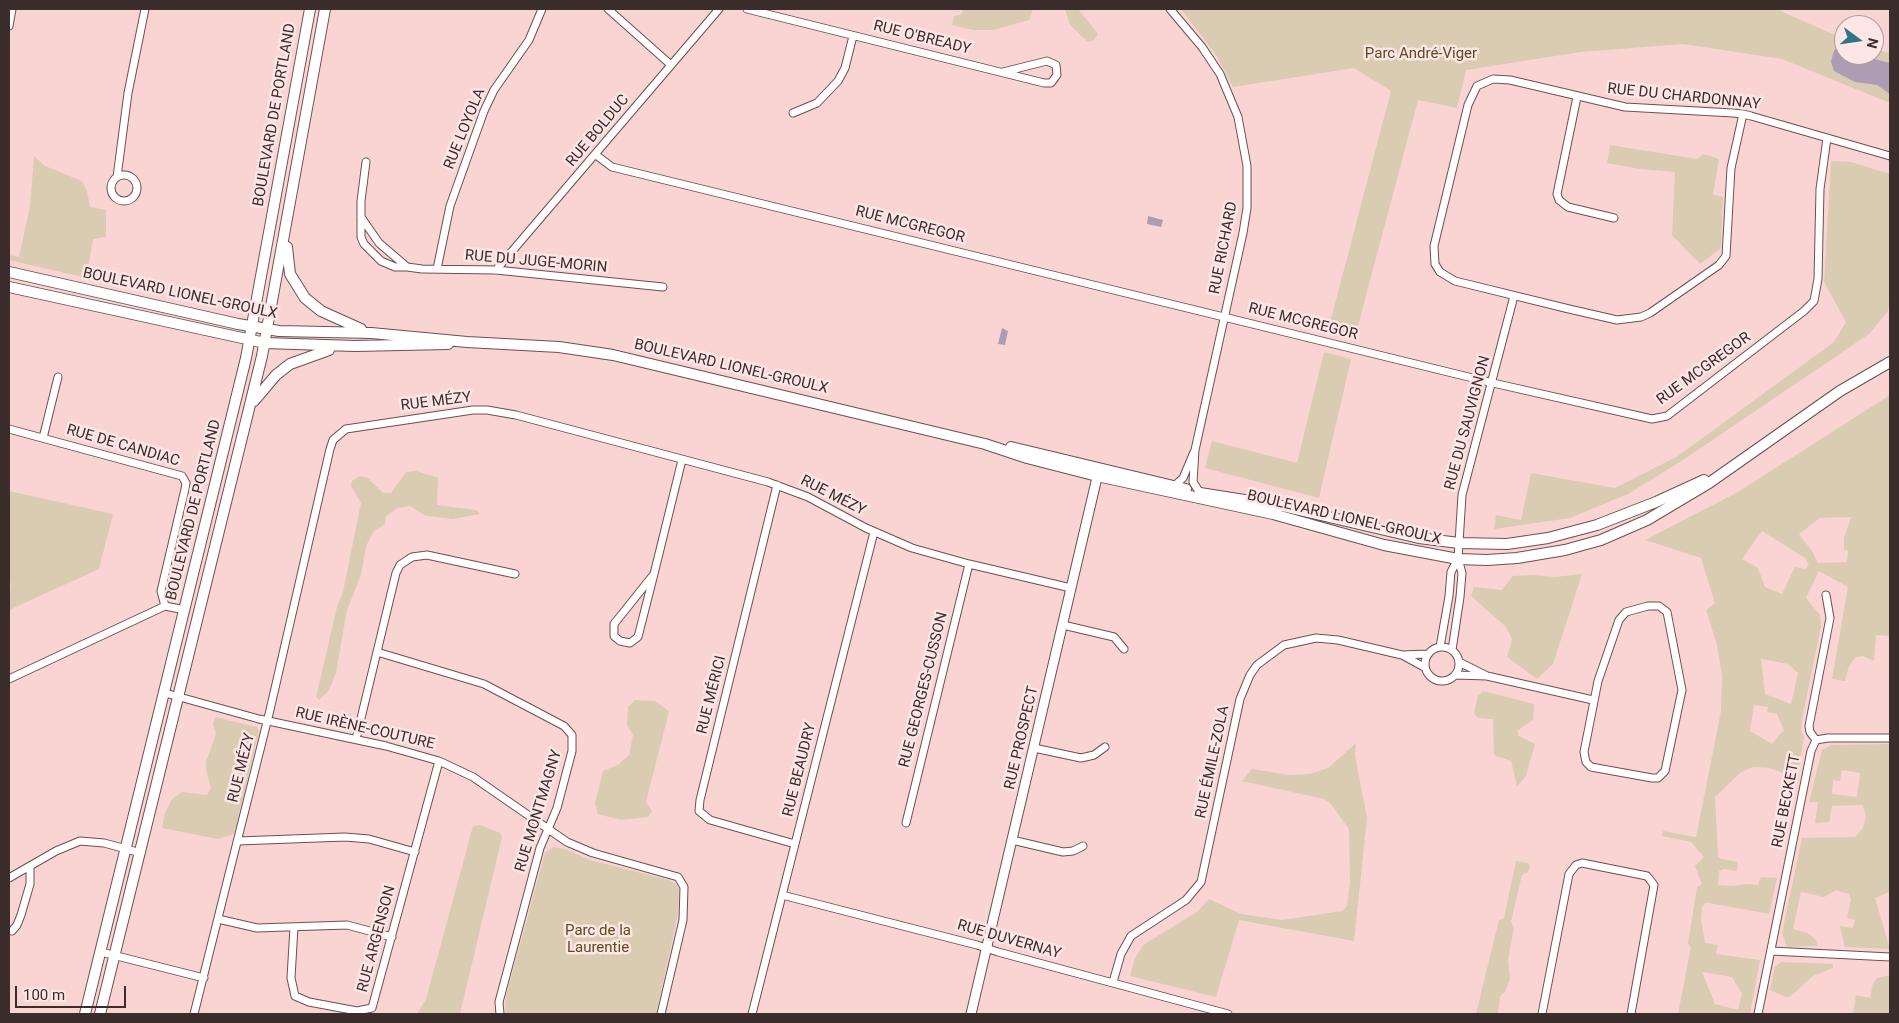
<!DOCTYPE html>
<html>
<head>
<meta charset="utf-8">
<style>
	body { margin:0 }
	#map { position:relative; width:1899px; height:1023px; overflow:hidden; background:#fad4d3; font-family:Roboto,sans-serif }
	canvas { display:block }
	.frame { position:absolute; inset:0; border:10px solid #3c2d2d; pointer-events:none }
	.north { position:absolute; left:1834px; top:15px; width:50px; height:50px; box-sizing:border-box; background:#fde6e5; border:1px solid #b09c9b; border-radius:50%; rotate:104deg; font-size:14px; font-weight:700; line-height:20px; text-align:center; color:#3c2d2d }
	.north::after { content:''; display:block; margin:auto; width:18px; height:22px; background:#337587; clip-path:polygon(50% 0,100% 100%,50% 72%,0 100%) }
	.scale { position:absolute; left:15px; top:986px; width:111px; height:22px; box-sizing:border-box; border:2px solid #3c2d2d; border-top:0; padding-left:6px; font-size:15px; line-height:18px; white-space:nowrap; color:#3c2d2d; -webkit-text-stroke:4px #fde6e5; paint-order:stroke }
</style>
</head>
<body>
<div id="map">
<canvas width="1899" height="1023"></canvas>
<div class="frame"></div>
<div class="north">N</div>
<div class="scale">100 m</div>
</div>
<script>
const ctx = document.querySelector('canvas').getContext('2d');
ctx.lineJoin = 'round';
function fill(path, color) { ctx.fillStyle = color; ctx.fill(path, 'evenodd'); }
const shape = rows => new Path2D(rows.map(r => 'M' + r).join(''));
function strokePath(path, color, width, dash) { ctx.strokeStyle = color; ctx.lineWidth = width; ctx.lineCap = dash ? 'butt' : 'round'; ctx.setLineDash(dash || []); ctx.stroke(path); }
function label(font, color, halo, rows, align = 'center') {
  ctx.font = font + ' Roboto,sans-serif'; ctx.lineWidth = 5; ctx.setLineDash([]); ctx.textBaseline = 'middle'; ctx.strokeStyle = halo; ctx.fillStyle = color; for (const [text, x, y, turn = 0] of rows) {
    ctx.save(); ctx.translate(x, y); ctx.rotate((+turn || 0) * Math.PI / 180); ctx.textAlign = isNaN(turn) ? turn : align; if (halo) ctx.strokeText(text, 0, 0); ctx.fillText(text, 0, 0); ctx.restore();
  }
}
fill(shape([
	[964,9,1033,9,1029,20,993,30,973,30,952,25,954,16,960,15],
	[1065,9,1078,9,1098,34,1094,40,1088,42,1070,25],
	[1181,9,1776,9,1844,39,1844,55,1874,55,1874,49,1890,53,1890,103,1782,59,1683,44,1581,52,1466,70,1457,108,1418,100,1354,341,1327,334,1391,91,1354,68,1233,87,1216,55],
	[1610,145,1697,159,1703,154,1719,159,1713,195,1723,197,1721,248,1700,264,1672,235,1675,172,1640,169,1607,163],
	[34,156,45,166,82,181,87,191,90,207,106,210,106,237,93,239,87,275,82,277,9,260,9,255,19,257,30,206],
	[1831,161,1851,162,1890,174,1890,294,1888,311,1869,334,1683,460,1628,494,1570,518,1494,529,1496,515,1521,520,1531,473,1615,488,1678,456,1834,342,1846,322,1824,282],
	[1324,352,1351,359,1319,498,1205,468,1212,441,1297,463],
	[1890,395,1890,636,1876,635,1874,661,1863,656,1856,657,1849,666,1845,681,1832,679,1848,587,1819,571,1806,598,1820,615,1821,627,1802,720,1801,730,1804,737,1797,778,1769,768,1753,767,1741,772,1715,797,1718,856,1721,859,1738,862,1737,871,1724,869,1719,871,1718,885,1732,886,1748,884,1758,885,1761,877,1777,878,1769,914,1709,903,1705,903,1702,907,1701,919,1705,943,1718,945,1716,954,1760,960,1750,1014,1678,1014,1691,947,1688,943,1697,887,1702,884,1695,866,1704,857,1691,842,1662,836,1663,831,1696,837,1721,711,1722,676,1717,645,1706,610,1715,603,1701,558,1645,540,1738,492],
	[1851,517,1844,538,1844,550,1848,550,1847,562,1818,563,1812,551,1799,534,1820,518],
	[1762,531,1805,558,1809,565,1805,569,1795,567,1782,594,1765,587,1758,568,1742,559],
	[1761,659,1788,664,1798,673,1791,704,1765,694],
	[1754,705,1768,707,1767,712,1777,714,1784,730,1772,744,1750,731],
	[1702,972,1732,977,1742,994,1738,1010,1715,1004],
	[416,471,438,478,437,505,476,510,480,514,453,519,426,516,410,506,398,508,386,516,385,524,374,531,366,546,361,575,347,610,336,673,329,690,319,700,316,697,337,607,343,592,361,503,351,486,352,481,360,476,368,478,383,493,391,493,406,472],
	[9,491,113,514,99,569,9,610,11,583,9,583],
	[1582,574,1553,664,1537,679,1507,657,1512,639,1506,627,1471,596,1474,587,1502,590,1513,576,1532,575,1555,577],
	[1483,691,1534,704,1533,720,1517,731,1519,736,1535,744,1526,776,1517,786,1511,761,1494,755,1493,719,1478,718,1474,713,1478,696],
	[635,700,655,701,669,711,646,802,652,811,648,817,621,820,598,814,595,803,603,771,618,765,629,755,633,735,627,725,628,707],
	[215,717,257,727,259,731,235,831,232,835,218,839,162,828,165,813,172,799,182,792,207,795,211,788,206,770,206,762,216,734,213,725],
	[1356,743,1355,755,1367,818,1354,941,1239,920,1216,997,1130,976,1135,958,1143,945,1197,912,1209,899,1241,914,1282,920,1342,911,1347,906,1350,883,1349,829,1330,803,1324,799,1242,781,1252,769,1289,775,1310,774,1328,768],
	[1890,744,1890,892,1875,898,1890,949,1845,947,1840,926,1853,928,1855,920,1847,918,1851,899,1849,894,1836,890,1824,897,1801,892,1793,929,1808,933,1816,940,1818,946,1787,947,1782,933,1802,838,1855,837,1863,828,1866,817,1863,805,1832,806,1829,822,1815,823,1818,802,1809,802,1822,750,1831,745],
	[1842,770,1860,773,1857,797,1832,794,1833,780,1840,781],
	[480,825,500,833,502,837,460,1014,417,1014,426,999,473,826],
	[553,847,565,849,590,860,669,880,676,884,679,890,678,914,656,1014,505,1014,506,996,545,853],
	[1516,861,1528,863,1530,867,1528,872,1522,875,1511,921,1514,928,1508,960,1510,979,1505,992,1500,996,1498,1014,1476,1014,1499,920,1504,918],
	[1781,962,1833,964,1833,968,1813,976,1791,996,1786,997,1770,990,1775,967],
	[1890,975,1890,1014,1853,1014,1856,995,1870,998,1873,983,1877,978]
]), '#d9ccb2');
fill(shape([
	[1840,47,1844,47,1844,55,1859,55,1890,63,1890,94,1877,85,1855,82,1834,71,1831,62,1833,54,1835,49],
	[1148,216,1163,220,1161,227,1147,224],
	[1002,328,1008,331,1005,345,998,344]
]), '#ae9cb5');
const minor = shape([
	[608,9,671,65],
	[747,9,1044,83,1051,83,1057,75,1056,65,1047,61,1003,72],
	[1170,9,1202,47,1220,74,1238,117,1247,166,1247,208,1243,233,1195,450,1193,482,1200,493],
	[9,26,12,9],
	[1577,97,1557,194,1559,200,1568,207,1614,218],
	[793,113,817,103,838,81,845,68,853,36],
	[1743,114,1731,168,1726,256,1719,265,1650,313,1641,317,1617,320,1569,309,1455,281,1440,272,1435,264,1434,246,1468,105,1477,86,1493,79,1510,80,1625,107,1733,113,1743,114,1751,116,1890,156],
	[596,155,612,167,1493,383,1652,419,1667,416,1804,311,1814,301,1818,279,1820,189,1827,138],
	'111 188a13 13 0 1 1 26 0a13 13 0 1 1-26 0Z',
	[117,177,128,93,145,9],
	[361,217,379,243,407,267,395,267,381,261,364,244,361,237,361,201,366,162],
	[407,267,422,269,496,270,663,287],
	[437,269,450,206,484,111,494,90,529,40,542,9],
	[496,270,719,9],
	[9,429,182,476,186,483,185,489,161,591,165,606],
	[43,438,58,377],
	[777,485,700,800,699,811,710,820,795,844],
	[1174,486,1183,478,1194,452],
	[654,574,638,637,630,643,620,641,614,636,614,624,654,574],
	[654,574,682,460],
	[1648,606,1659,606,1667,612,1682,690,1665,771,1658,778,1652,778,1591,767,1586,762,1584,752,1598,681,1619,620,1626,612,1648,606],
	[1063,625,1114,637,1124,649],
	'1425 664a17 17 0 1 1 34 0a17 17 0 1 1-34 0Z',
	[1440,647,1449,596,1451,572,1458,559],
	[1452,650,1460,597,1462,573,1458,559,1462,495,1514,296],
	[377,652,484,684,564,726,572,735,572,751,557,808,540,848,499,1002,500,1014],
	[1402,655,1424,667],
	[1459,662,1487,676],
	[1456,675,1487,676,1593,700],
	[9,679,165,606,185,610],
	[165,693,259,719,386,746,439,761,473,777,567,842,593,853,678,877,684,887,683,920,661,1014],
	[356,739,396,573,400,565,412,557,427,555,515,574],
	[1816,740,1828,738,1890,738],
	[1034,748,1081,758,1094,755,1105,747],
	[906,823,969,564],
	[1012,840,1063,852,1073,851,1083,846],
	[238,841,345,837,369,839,415,852],
	[9,878,56,851,80,841,104,843,141,853],
	[782,895,977,945,998,952,1228,1014],
	[218,919,257,928,347,925,392,937],
	[294,927,291,978,295,996,309,1002,357,1011,372,1008,439,761],
	[12,931,17,925,21,915,30,884,30,867],
	[1771,951,1890,957],
	[101,952,204,978],
	[1113,982,1121,954,1131,936,1186,900,1201,882,1240,699,1250,675,1257,665,1284,645,1316,638,1338,640,1402,655,1427,654],
	[194,1014,270,710,330,449,333,440,346,429,473,410,487,410,516,415,768,482,808,497,866,528,912,548,969,564,1071,588],
	[752,1014,874,532],
	[1542,1014,1569,874,1576,865,1582,863,1647,876,1654,885,1631,1014],
	[1758,1014,1811,751,1816,740,1810,732,1809,726,1830,618,1826,595]
]);
const tertiary = shape([
	[971,1014,1099,469]
]);
const secondary = shape([
	[287,247,290,274,305,298,321,311,361,329],
	[9,272,238,324,279,331,371,333,467,342,559,347,613,355,985,444,1027,458,1097,476,1273,514,1384,545,1458,559,1487,560,1517,558,1565,550,1601,540,1647,520,1709,483,1840,391,1890,362],
	[9,287,265,343,355,346,448,344],
	[254,401,276,375,290,364,329,350],
	[1011,447,1186,489],
	[1200,493,1282,506,1419,538,1459,543,1507,544,1548,538,1597,525,1656,502,1704,480],
	[85,1014,246,358,310,9],
	[100,1014,262,356,325,9]
]);
strokePath(minor, '#6e4f4e', 9);
strokePath(tertiary, '#6e4f4e', 11);
strokePath(secondary, '#6e4f4e', 12);
strokePath(minor, '#fff', 7);
strokePath(tertiary, '#fff', 9);
strokePath(secondary, '#fff', 10);
label('15px', '#3c2d2d', '#fde6e5', [
	["RUE O'BREADY",922,38,14],
	["RUE DU CHARDONNAY",1684,97,6],
	["BOULEVARD DE PORTLAND",275,115,-80],
	["RUE LOYOLA",465,129,-68],
	["RUE BOLDUC",598,131,-50],
	["RUE MCGREGOR",910,225,14],
	["RUE RICHARD",1224,248,-79],
	["RUE DU JUGE-MORIN",536,262,5],
	["BOULEVARD LIONEL-GROULX",180,294,12],
	["RUE MCGREGOR",1303,322,14],
	["BOULEVARD LIONEL-GROULX",731,367,13],
	["RUE MCGREGOR",1704,369,-36],
	["RUE MÉZY",436,402,-7],
	["RUE DU SAUVIGNON",1468,423,-75],
	["RUE DE CANDIAC",123,446,16],
	["RUE MÉZY",833,496,27],
	["BOULEVARD DE PORTLAND",194,510,-76],
	["BOULEVARD LIONEL-GROULX",1344,518,13],
	["RUE GEORGES-CUSSON",924,690,-76],
	["RUE MÉRICI",712,695,-76],
	["RUE IRÈNE-COUTURE",365,729,13],
	["RUE PROSPECT",1022,738,-77],
	["RUE ÉMILE-ZOLA",1213,762,-78],
	["RUE MÉZY",242,768,-76],
	["RUE BEAUDRY",800,770,-76],
	["RUE BECKETT",1787,801,-79],
	["RUE MONTMAGNY",539,811,-73],
	["RUE ARGENSON",377,939,-75],
	["RUE DUVERNAY",1009,940,16]
]);
label('15px', '#604b1a', '#fde6e5', [
	["Parc André-Viger",1421,54],
	["Parc de la",598,931],
	["Laurentie",598,948]
]);
</script>
</body>
</html>
